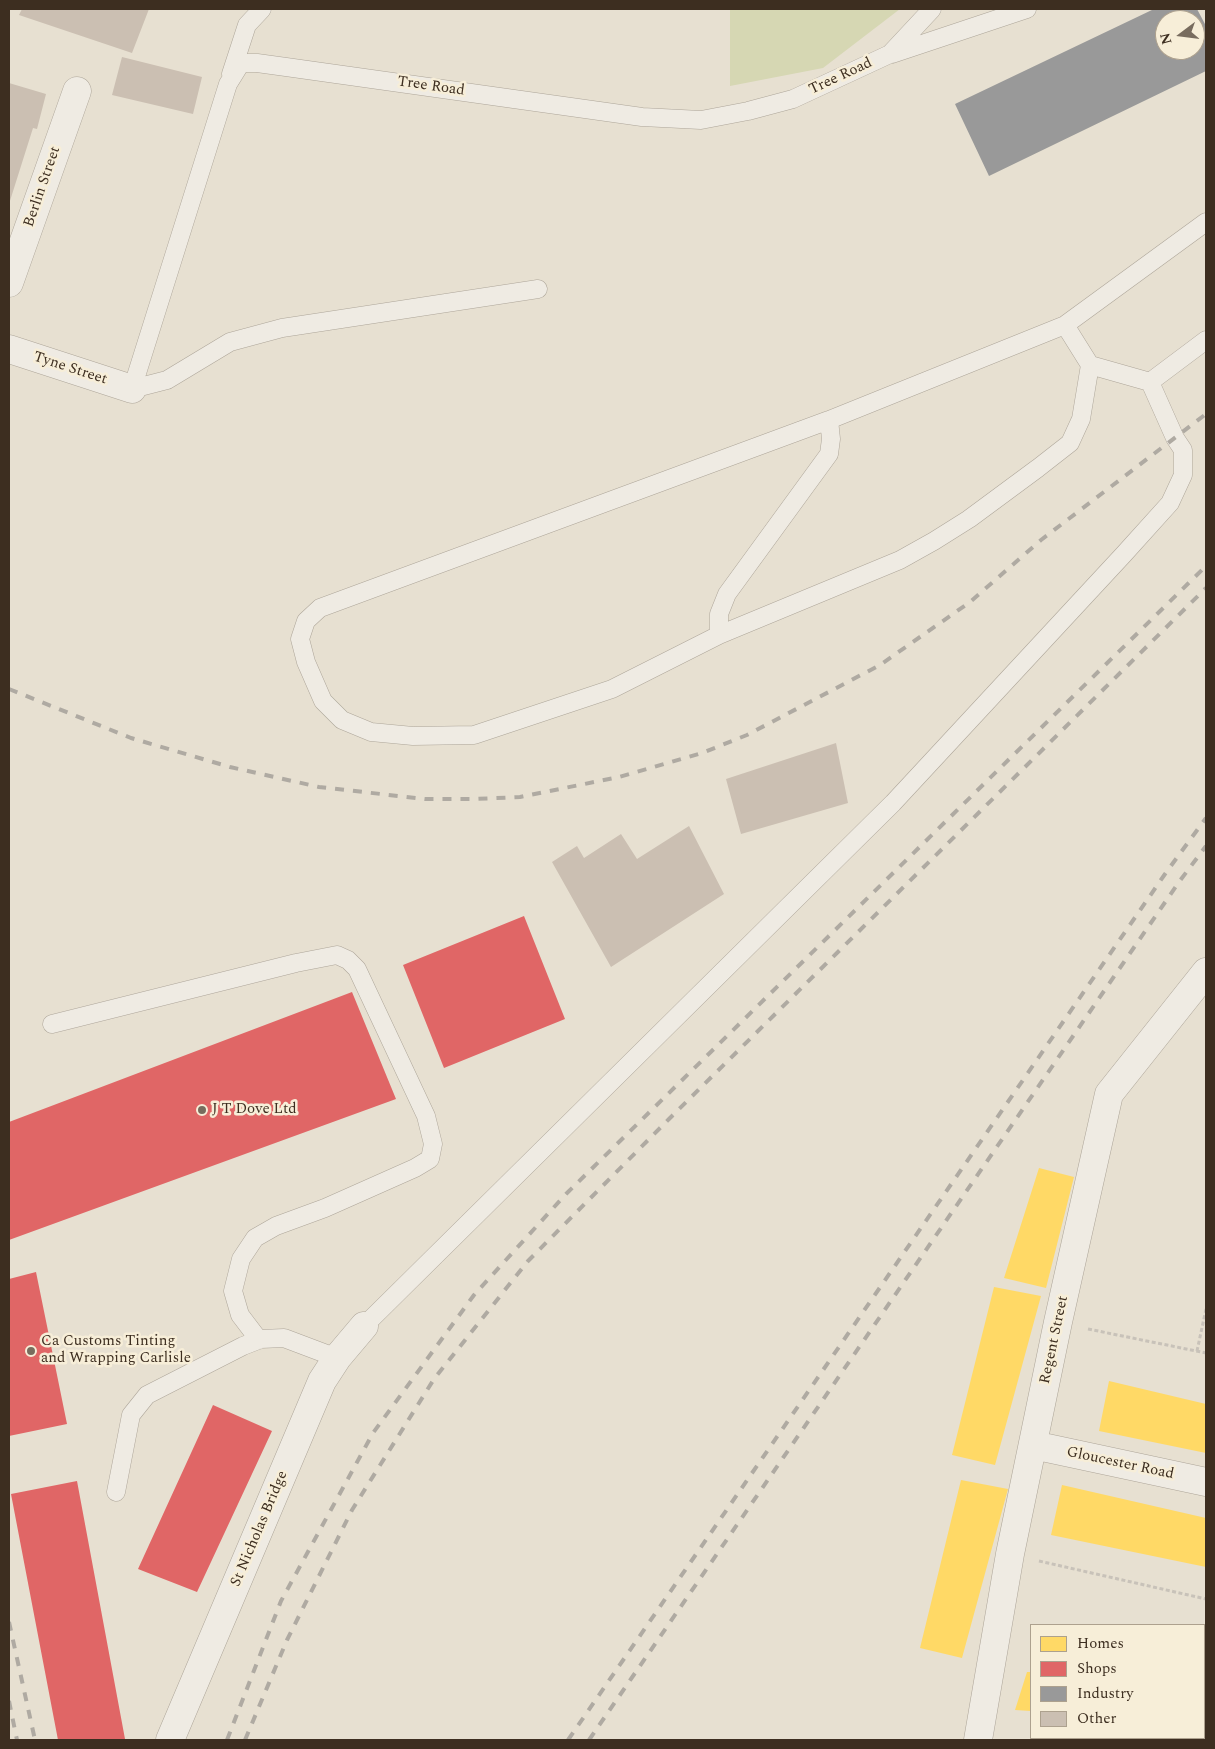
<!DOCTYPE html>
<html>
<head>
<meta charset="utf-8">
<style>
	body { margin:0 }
	#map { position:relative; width:1215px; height:1749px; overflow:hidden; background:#e7e0d1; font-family:Spectral,serif }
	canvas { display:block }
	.frame { position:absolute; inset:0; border:10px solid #3d2e20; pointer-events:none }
	.legend { position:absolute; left:1030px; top:1624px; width:175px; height:115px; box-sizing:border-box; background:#f7eed8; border:1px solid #ada18e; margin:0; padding:6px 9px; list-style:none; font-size:15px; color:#3d2e20 }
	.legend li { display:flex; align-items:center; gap:10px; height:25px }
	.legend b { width:25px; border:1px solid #ada18e }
	.north { position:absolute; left:1155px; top:10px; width:50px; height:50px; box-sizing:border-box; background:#f7eed8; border:1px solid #ada18e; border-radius:50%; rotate:255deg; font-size:14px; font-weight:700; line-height:20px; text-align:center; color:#3d2e20 }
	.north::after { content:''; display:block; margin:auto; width:18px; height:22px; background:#786c5e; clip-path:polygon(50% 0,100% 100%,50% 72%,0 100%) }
</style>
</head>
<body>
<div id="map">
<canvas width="1215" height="1749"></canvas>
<div class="frame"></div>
<ul class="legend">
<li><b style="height:14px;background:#ffd966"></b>Homes</li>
<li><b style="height:14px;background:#e06666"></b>Shops</li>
<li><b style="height:14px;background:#999"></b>Industry</li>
<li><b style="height:14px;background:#cbbfb2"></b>Other</li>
</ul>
<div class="north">N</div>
</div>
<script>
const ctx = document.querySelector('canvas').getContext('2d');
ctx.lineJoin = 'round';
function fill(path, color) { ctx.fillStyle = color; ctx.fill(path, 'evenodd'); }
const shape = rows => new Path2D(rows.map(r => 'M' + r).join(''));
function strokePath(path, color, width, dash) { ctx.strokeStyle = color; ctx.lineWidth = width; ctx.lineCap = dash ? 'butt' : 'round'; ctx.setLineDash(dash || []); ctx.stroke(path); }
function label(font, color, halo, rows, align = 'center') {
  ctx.font = font + ' Spectral,serif'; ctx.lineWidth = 5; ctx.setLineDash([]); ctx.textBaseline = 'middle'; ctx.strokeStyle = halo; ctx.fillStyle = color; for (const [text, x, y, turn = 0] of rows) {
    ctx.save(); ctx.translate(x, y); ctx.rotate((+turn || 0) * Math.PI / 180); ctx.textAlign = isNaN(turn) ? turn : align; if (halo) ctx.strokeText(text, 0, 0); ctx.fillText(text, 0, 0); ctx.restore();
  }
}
fill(shape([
	[730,9,900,9,823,68,730,86]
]), '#d6d7b3');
fill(shape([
	[1039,1168,1074,1177,1046,1288,1004,1278],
	[994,1287,1041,1296,995,1465,952,1455],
	[1109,1381,1206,1404,1206,1453,1099,1431],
	[961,1480,1008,1489,962,1658,920,1648],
	[1062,1485,1206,1518,1206,1567,1051,1535],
	[1027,1672,1031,1672,1031,1711,1015,1710],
	[1204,1681,1206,1681,1206,1721,1204,1721]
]), '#ffd966');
fill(shape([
	[524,916,565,1019,444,1068,403,965],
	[352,992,396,1099,9,1240,9,1122],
	[36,1272,67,1424,9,1436,9,1279],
	[213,1405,272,1431,197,1592,138,1569],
	[77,1481,125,1739,118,1740,58,1740,11,1494]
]), '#e06666');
fill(shape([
	[1154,9,1197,9,1206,26,1206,71,989,176,955,104],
	[1165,20,1195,20,1195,50,1165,50]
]), '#999');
fill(shape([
	[22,9,149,9,132,53,19,15],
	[122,57,202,77,193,114,112,95],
	[9,83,46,94,37,129,33,128,9,204],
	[836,743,848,803,741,834,726,779],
	[689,826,724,894,611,967,552,862,577,846,584,858,621,834,637,859]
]), '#cbbfb2');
const lane = shape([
	[892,54,1027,9],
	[231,74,247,25,262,9],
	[1065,325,1206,222],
	[132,389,228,84,241,63,257,63,286,67,642,117,701,120,748,111,793,99,890,54,932,9],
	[132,389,167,380,230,342,282,328,538,289],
	[829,420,831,439,829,454,727,594,719,614,719,635,612,689,474,735,413,736,371,732,342,720,323,701,306,662,300,639,306,621,320,608,829,420,1065,325,1090,365,1150,382,1206,340],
	[719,635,900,560,934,541,969,519,1038,468,1070,443,1081,419,1090,365],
	[52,1024,296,963,337,955,348,960,357,969,426,1116,433,1144,430,1159,415,1168,325,1208,276,1226,255,1238,241,1259,233,1291,240,1315,259,1340],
	[364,1326,893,803,1124,554,1170,503,1183,475,1183,450,1175,438,1150,382],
	[116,1492,131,1415,147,1395,243,1346,261,1339,284,1338,337,1358]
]);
const street = shape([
	[9,283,77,91],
	[9,349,132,389],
	[1033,1445,1206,1482],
	[170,1740,322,1381,337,1358,364,1326],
	[978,1740,1010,1554,1058,1322,1109,1094,1206,972]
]);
strokePath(lane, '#ada599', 19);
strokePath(street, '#ada599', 29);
strokePath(shape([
	[1088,1329,1206,1353],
	[1197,1351,1206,1309],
	[1039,1561,1206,1599]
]), '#c8c2b9', 3, [4, 2.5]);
strokePath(lane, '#efebe3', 18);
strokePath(street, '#efebe3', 28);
strokePath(shape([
	[9,689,131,738,230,767,319,787,425,799,475,799,520,797,619,777,702,753,747,735,880,665,970,602,1041,540,1206,414],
	[9,1622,35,1740],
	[9,1701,17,1740],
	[227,1740,281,1601,373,1433,474,1295,566,1194,1206,566],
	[245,1740,287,1640,352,1510,434,1379,528,1261,669,1119,1206,588],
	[568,1740,1165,874,1206,818],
	[589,1740,1179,882,1206,846]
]), '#afaaa2', 4, [9, 9]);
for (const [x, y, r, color] of [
	[202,1110,5,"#786c5e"],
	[31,1351,5,"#786c5e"]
]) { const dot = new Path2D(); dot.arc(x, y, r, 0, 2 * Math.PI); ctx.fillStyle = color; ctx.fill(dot); strokePath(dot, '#f7eed8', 2); }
label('15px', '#3d2e20', '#f7eed8', [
	["Tree Road",841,77,-25],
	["Tree Road",431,87,8],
	["Berlin Street",43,187,-71],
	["Tyne Street",70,369,18],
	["Regent Street",1055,1340,-78],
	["Gloucester Road",1120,1464,12],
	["St Nicholas Bridge",260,1529,-67]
]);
label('15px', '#3d2e20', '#f7eed8', [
	["J T Dove Ltd",212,1110],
	["Ca Customs Tinting",41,1342],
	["and Wrapping Carlisle",41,1359]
], 'left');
</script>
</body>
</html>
